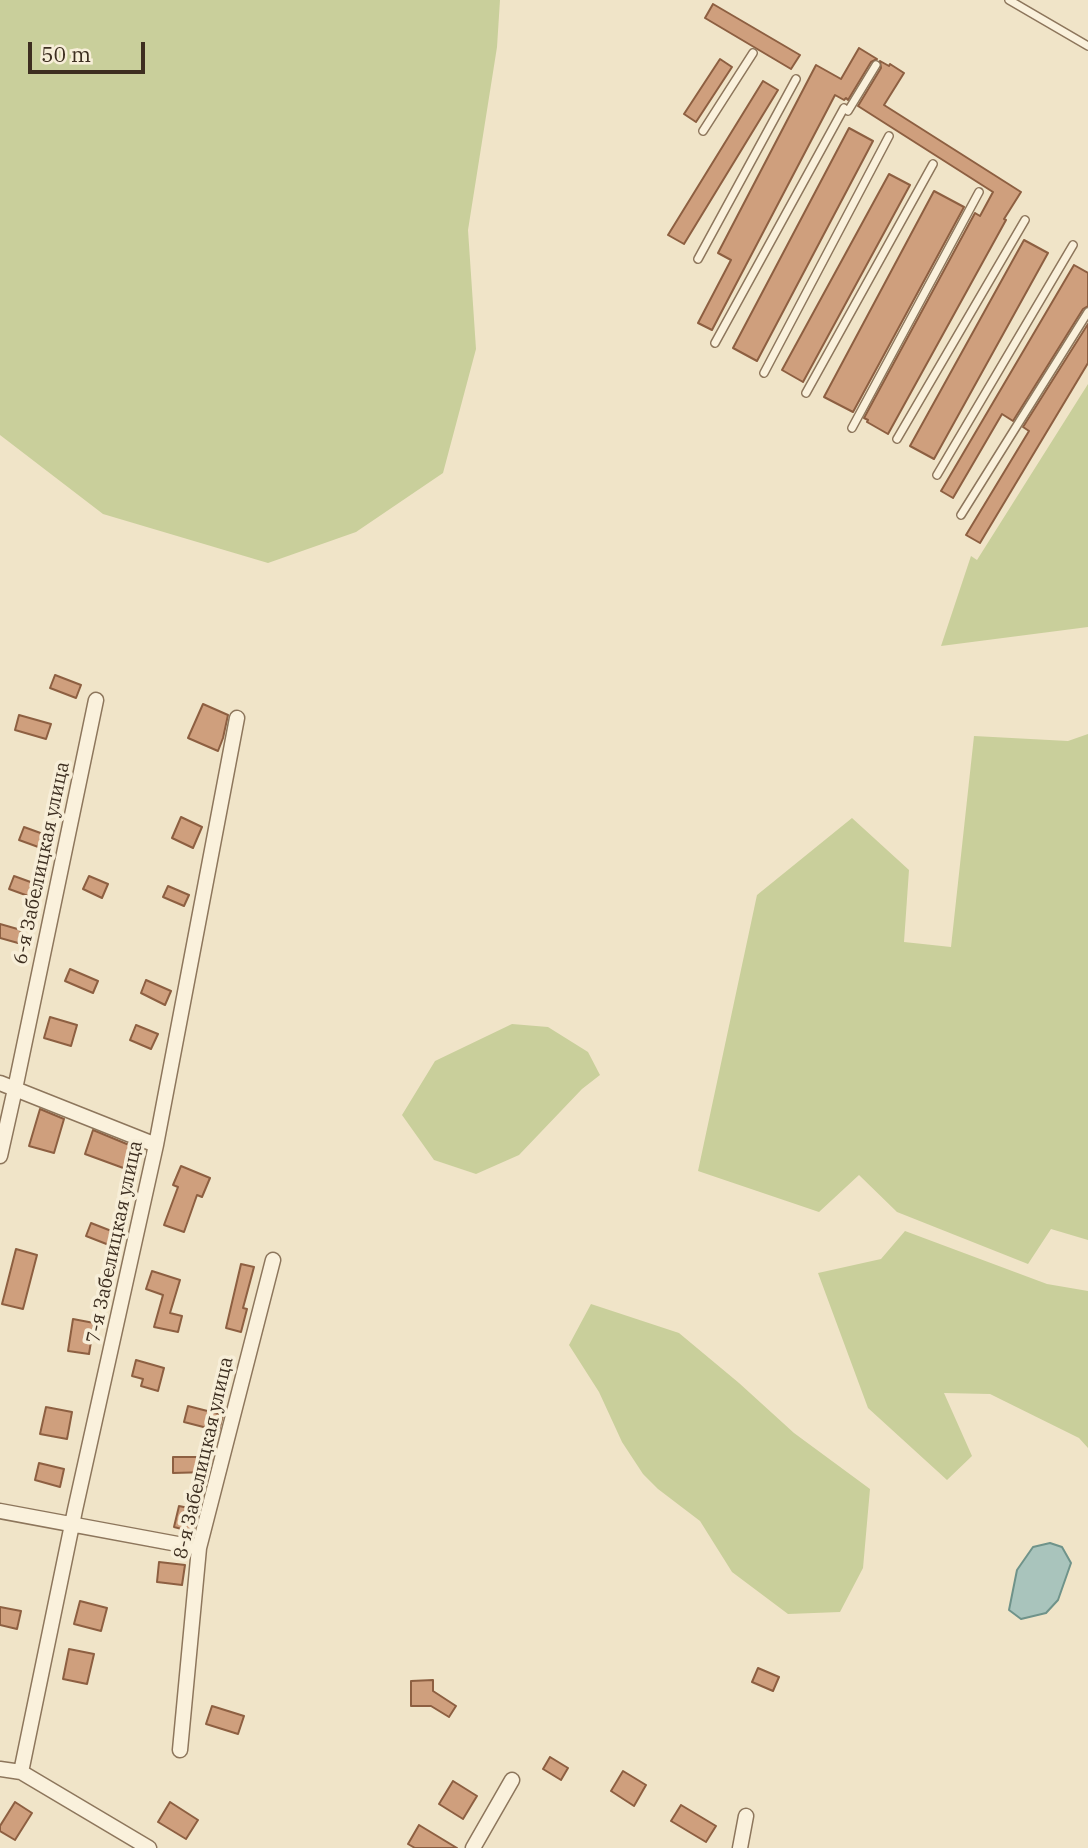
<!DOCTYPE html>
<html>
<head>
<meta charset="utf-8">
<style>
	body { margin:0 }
	#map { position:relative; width:1088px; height:1848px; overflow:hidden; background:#f0e4c8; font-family:"IBM Plex Serif",serif }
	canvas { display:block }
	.scale { position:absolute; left:28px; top:42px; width:117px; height:32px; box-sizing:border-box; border:4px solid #3d2e20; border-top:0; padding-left:9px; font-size:21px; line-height:24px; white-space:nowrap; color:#3d2e20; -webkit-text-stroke:5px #f7eed8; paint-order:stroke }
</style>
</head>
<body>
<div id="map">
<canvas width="1088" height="1848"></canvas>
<div class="scale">50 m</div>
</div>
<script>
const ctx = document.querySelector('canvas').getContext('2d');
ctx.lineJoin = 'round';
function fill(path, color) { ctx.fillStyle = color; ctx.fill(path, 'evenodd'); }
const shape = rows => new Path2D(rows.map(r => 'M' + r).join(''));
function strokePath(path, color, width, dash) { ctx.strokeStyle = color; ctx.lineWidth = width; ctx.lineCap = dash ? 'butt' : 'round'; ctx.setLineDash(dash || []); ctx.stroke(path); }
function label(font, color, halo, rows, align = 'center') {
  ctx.font = font + ' "IBM Plex Serif",serif'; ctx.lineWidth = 7; ctx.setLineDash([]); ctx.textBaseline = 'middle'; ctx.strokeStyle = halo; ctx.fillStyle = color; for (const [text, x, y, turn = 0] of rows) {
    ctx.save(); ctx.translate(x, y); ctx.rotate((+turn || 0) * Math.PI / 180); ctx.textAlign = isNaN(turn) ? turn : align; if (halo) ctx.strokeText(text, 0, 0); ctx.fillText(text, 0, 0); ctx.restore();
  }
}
fill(shape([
	[0,0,500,0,497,47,468,230,476,349,443,473,356,532,268,563,103,514,0,435],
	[1088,384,1088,627,941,646,971,556,977,560],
	[1088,734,1088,1240,1051,1229,1028,1264,897,1212,859,1175,819,1212,698,1171,757,895,852,818,909,870,904,942,951,947,974,736,1068,741],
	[512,1024,548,1027,588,1052,600,1075,582,1089,519,1155,476,1174,434,1160,402,1115,435,1061],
	[905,1231,1047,1284,1088,1291,1088,1448,1079,1438,990,1394,944,1393,972,1456,947,1480,868,1408,818,1273,881,1259],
	[591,1304,679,1333,739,1383,794,1433,870,1489,863,1568,840,1612,788,1614,732,1572,700,1521,658,1489,643,1474,622,1442,599,1392,569,1345]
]), '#c9cf9b');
const water = shape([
	[1050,1543,1062,1547,1071,1563,1058,1600,1046,1613,1021,1619,1009,1610,1017,1570,1033,1547,1050,1543]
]);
fill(water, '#a9c4bc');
strokePath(water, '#6f938a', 2);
const building = shape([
	[713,4,800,55,791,69,705,18,713,4],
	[859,48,877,59,871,62,848,100,846,98,844,100,835,95,712,330,698,323,731,260,718,253,816,65,841,79,859,48],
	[720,59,732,67,696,122,684,114,720,59],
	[880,61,889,66,890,64,904,73,884,105,1021,192,1004,219,1006,220,888,434,867,422,868,420,864,418,975,213,980,216,993,192,858,106,881,68,880,61],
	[763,81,778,90,684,244,668,235,763,81],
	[849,128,873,141,757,361,733,348,849,128],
	[889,174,910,185,803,382,782,370,889,174],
	[934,191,964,207,853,412,824,397,934,191],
	[1024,240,1048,253,934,459,910,446,1024,240],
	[1074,265,1088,273,1088,306,1083,309,1013,421,1002,414,953,498,941,491,1074,265],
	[1088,324,1088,363,980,543,966,535,1029,431,1023,427,1088,324],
	[55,675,81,685,76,698,50,688,55,675],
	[203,704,228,715,223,738,218,751,188,738,203,704],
	[19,715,51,724,46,739,15,730,19,715],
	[181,817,202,827,193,848,172,838,181,817],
	[24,827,46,835,41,848,19,840,24,827],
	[14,876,36,884,31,897,9,889,14,876],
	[89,876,108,884,102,898,83,889,89,876],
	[168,886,189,895,184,906,163,897,168,886],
	[0,924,21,930,18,943,0,938,0,924],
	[70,969,98,981,93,993,65,981,70,969],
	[146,980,171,991,165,1005,141,993,146,980],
	[50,1017,77,1025,71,1046,44,1038,50,1017],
	[136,1025,158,1034,151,1049,130,1040,136,1025],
	[40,1109,64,1119,54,1153,29,1146,40,1109],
	[93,1130,134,1147,126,1169,85,1154,93,1130],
	[181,1166,210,1178,202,1197,197,1195,184,1232,164,1225,178,1187,173,1185,181,1166],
	[91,1223,114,1232,109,1245,86,1236,91,1223],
	[16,1249,37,1255,23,1309,2,1304,16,1249],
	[241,1264,254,1267,243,1308,247,1309,241,1332,226,1328,241,1264],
	[152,1271,180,1280,170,1313,182,1316,178,1332,154,1327,163,1295,146,1289,152,1271],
	[73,1319,94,1323,89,1354,68,1351,73,1319],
	[136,1360,164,1368,158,1391,141,1386,143,1379,132,1376,136,1360],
	[188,1406,223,1415,219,1431,184,1422,188,1406],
	[46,1407,72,1412,67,1439,40,1434,46,1407],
	[173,1457,212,1457,212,1460,208,1472,173,1473,173,1457],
	[39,1463,64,1469,60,1487,35,1480,39,1463],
	[179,1506,198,1510,193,1532,174,1527,179,1506],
	[159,1562,185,1565,182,1585,157,1582,159,1562],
	[80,1601,107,1608,101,1631,74,1624,80,1601],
	[0,1607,21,1611,17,1629,0,1625,0,1607],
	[69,1649,94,1654,87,1684,63,1679,69,1649],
	[758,1668,779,1677,773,1691,752,1682,758,1668],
	[433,1680,433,1691,456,1706,449,1717,431,1706,411,1706,411,1681,433,1680],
	[212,1706,244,1716,238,1734,206,1724,212,1706],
	[550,1757,568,1768,561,1780,543,1769,550,1757],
	[623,1771,646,1785,634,1806,611,1791,623,1771],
	[453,1781,477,1796,463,1819,439,1804,453,1781],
	[15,1802,32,1813,15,1840,0,1831,0,1826,15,1802],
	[170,1802,198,1820,186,1839,158,1822,170,1802],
	[681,1805,716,1826,706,1842,671,1821,681,1805],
	[419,1825,457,1848,415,1848,408,1844,419,1825]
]);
fill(building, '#cf9f7d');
strokePath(building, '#8d5f41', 2);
const service = shape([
	[1009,0,1088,46],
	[848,111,876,65],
	[703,131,753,53],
	[698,259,796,79],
	[715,343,844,108],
	[764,373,889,136],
	[806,393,933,164],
	[852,428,979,192],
	[897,439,1025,220],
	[937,475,1073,245],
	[961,515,1088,312]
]);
const minor = shape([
	[0,1083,156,1145],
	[0,1156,15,1089,96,700],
	[0,1511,199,1548],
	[180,1750,199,1548,273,1260],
	[0,1769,21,1772,149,1848],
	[21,1772,75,1510,156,1145,237,718],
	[473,1848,512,1780],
	[740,1848,746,1816]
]);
strokePath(service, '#8d765c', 10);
strokePath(minor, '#8d765c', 17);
strokePath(service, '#faf1dc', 7);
strokePath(minor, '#faf1dc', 14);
label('19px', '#3d2e20', '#f7eed8', [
	["6-я Забелицкая улица",42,863,-78],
	["7-я Забелицкая улица",115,1242,-78],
	["8-я Забелицкая улица",204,1458,-77]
]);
</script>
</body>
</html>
